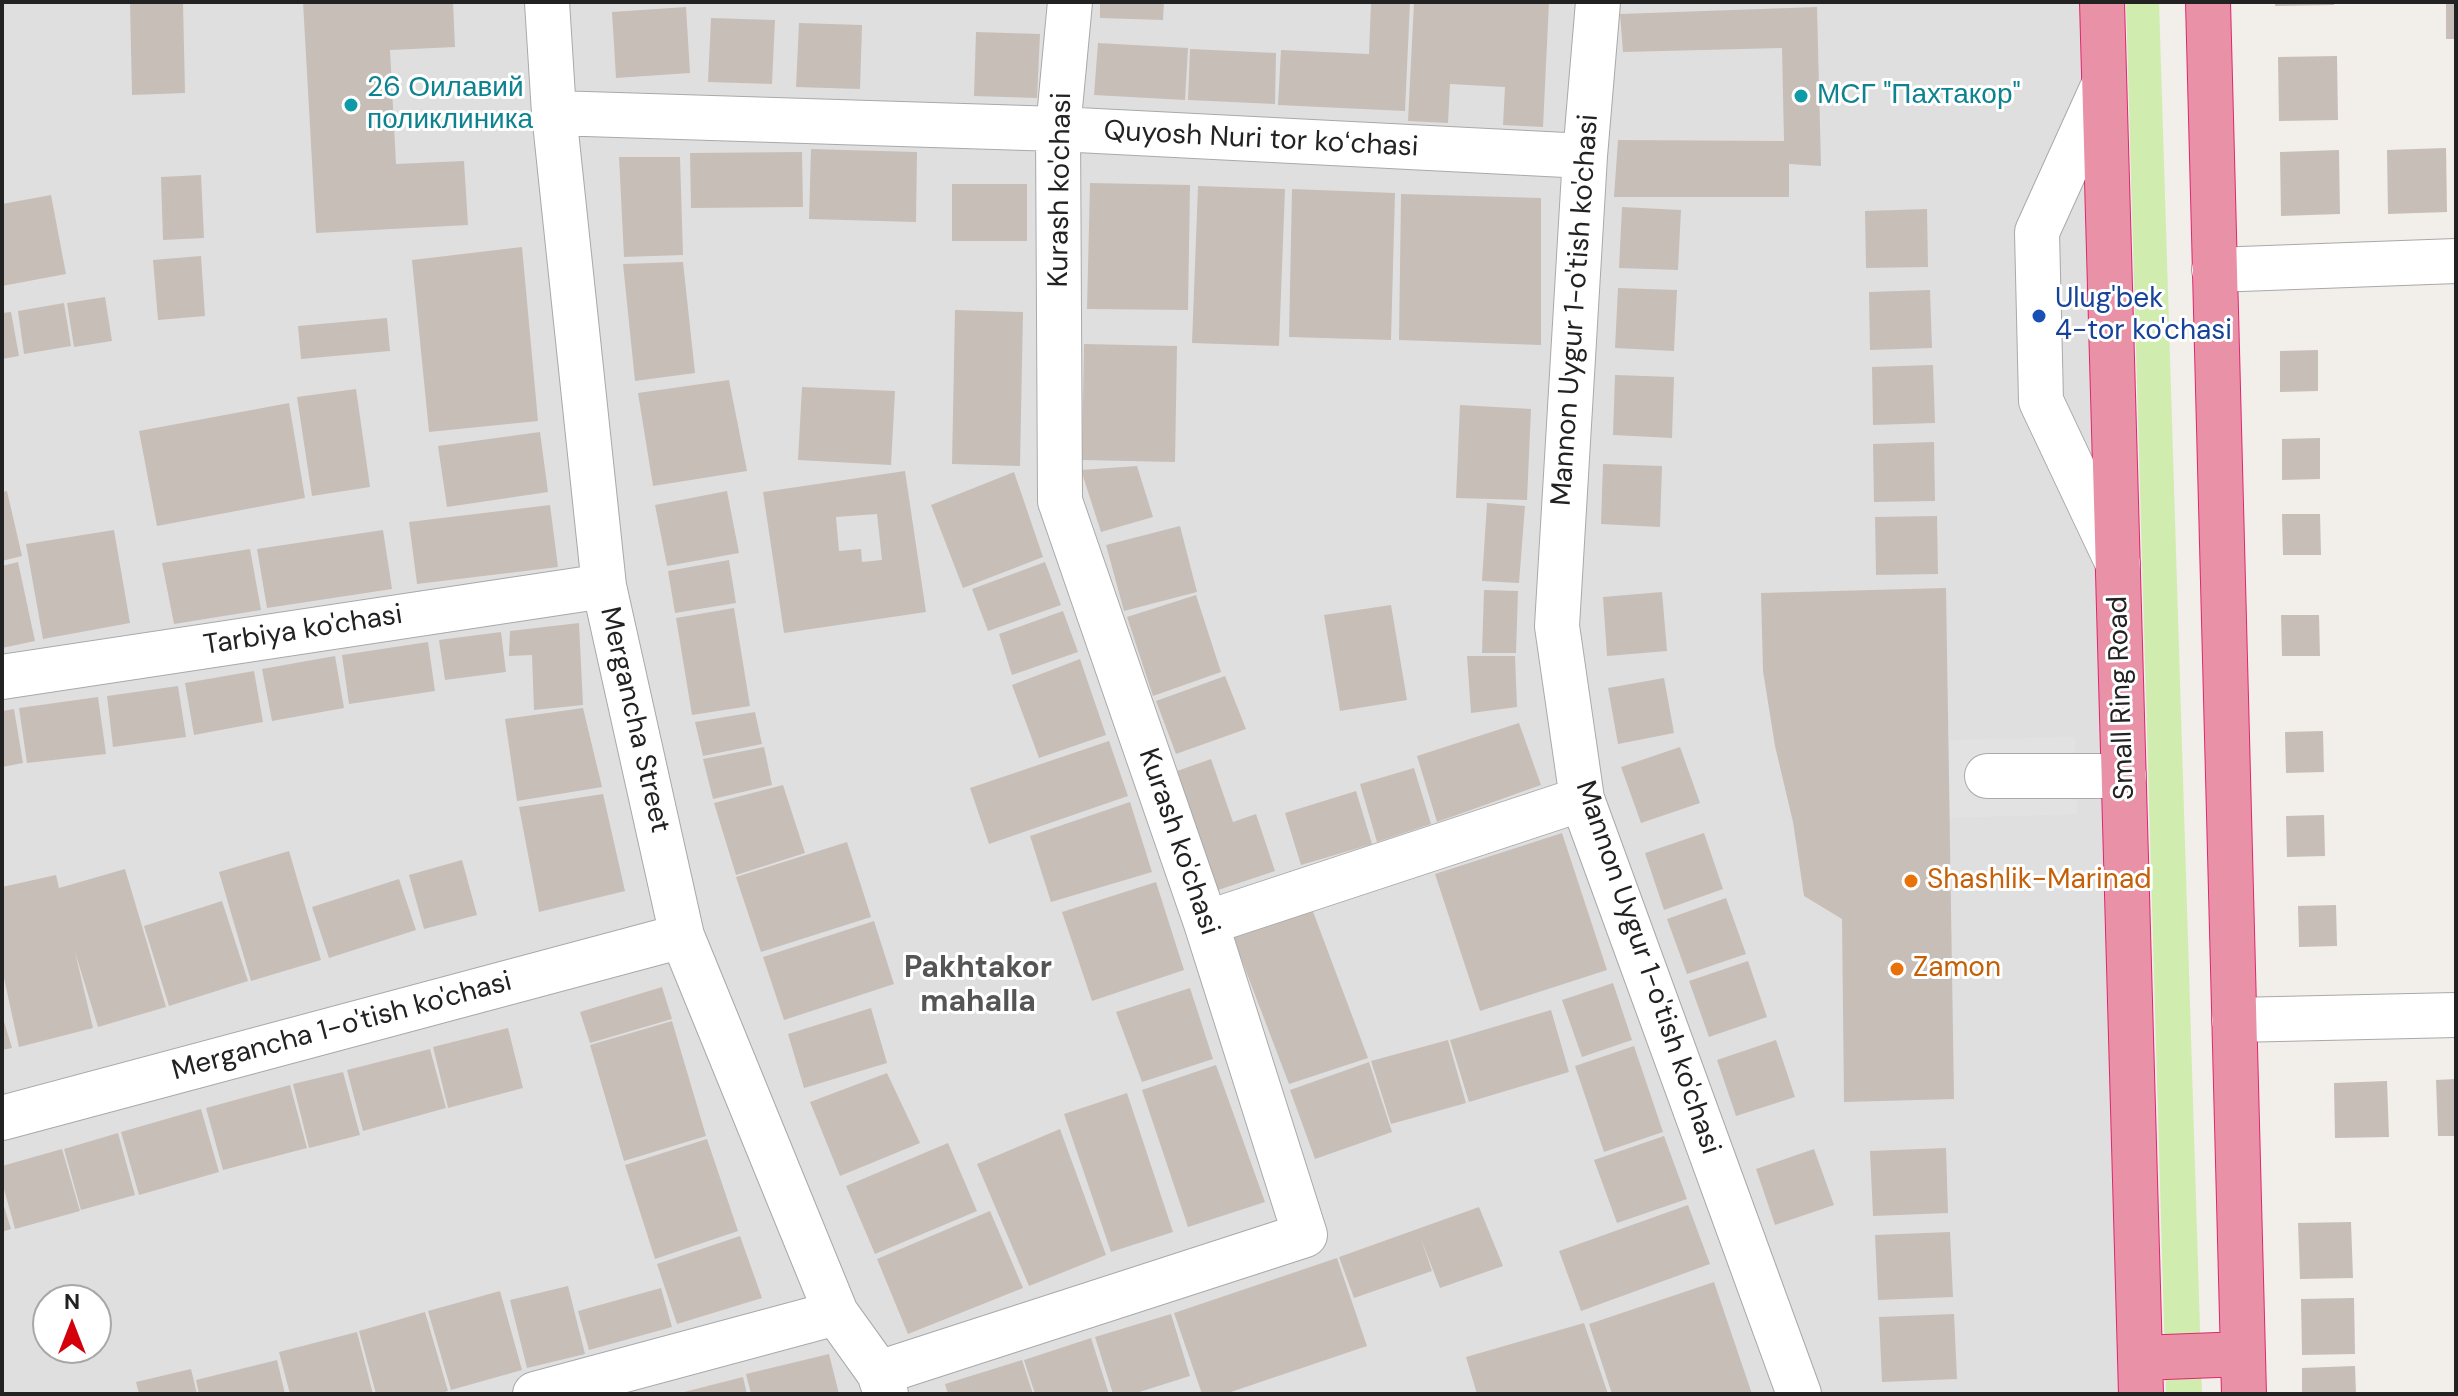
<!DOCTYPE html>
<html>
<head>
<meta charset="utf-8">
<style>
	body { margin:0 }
	#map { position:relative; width:2458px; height:1396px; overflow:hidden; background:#f2eee9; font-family:"DM Sans",sans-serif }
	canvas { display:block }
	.frame { position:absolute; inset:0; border:4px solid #222; pointer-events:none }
	.north { position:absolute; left:32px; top:1284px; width:80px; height:80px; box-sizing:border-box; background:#fff; border:2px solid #a7a7a7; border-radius:50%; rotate:0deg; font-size:22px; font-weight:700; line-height:32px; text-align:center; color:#222 }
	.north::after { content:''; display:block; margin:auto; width:28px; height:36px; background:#d4000c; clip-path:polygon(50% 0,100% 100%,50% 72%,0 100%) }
</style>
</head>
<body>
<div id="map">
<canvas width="2458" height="1396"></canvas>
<div class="frame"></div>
<div class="north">N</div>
</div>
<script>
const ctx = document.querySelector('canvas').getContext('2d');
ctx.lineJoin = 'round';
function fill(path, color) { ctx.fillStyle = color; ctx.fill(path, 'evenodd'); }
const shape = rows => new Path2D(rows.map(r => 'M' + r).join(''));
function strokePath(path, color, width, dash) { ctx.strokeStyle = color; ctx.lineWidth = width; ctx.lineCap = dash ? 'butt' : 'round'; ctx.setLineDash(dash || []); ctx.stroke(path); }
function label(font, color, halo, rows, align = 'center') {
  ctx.font = font + ' "DM Sans",sans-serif'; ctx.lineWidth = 6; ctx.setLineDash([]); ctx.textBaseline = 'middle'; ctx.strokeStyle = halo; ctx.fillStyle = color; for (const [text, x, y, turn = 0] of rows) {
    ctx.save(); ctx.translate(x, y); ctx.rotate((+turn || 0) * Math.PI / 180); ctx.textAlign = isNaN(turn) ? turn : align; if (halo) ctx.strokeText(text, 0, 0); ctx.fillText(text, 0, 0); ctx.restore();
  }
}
fill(shape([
	[2,2,2102,2,2141,1394,2,1394],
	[48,1300,96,1300,96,1348,48,1348]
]), '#e0dfdf');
fill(shape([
	[2126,2,2159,2,2202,1394,2166,1394]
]), '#d0ecaf');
fill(shape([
	[2075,737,2077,814,1950,818,1949,740]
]), '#e2e2e2');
fill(shape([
	[130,2,183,2,185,93,132,95],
	[303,2,453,2,455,47,390,50,396,164,464,161,468,225,316,233],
	[1100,2,1164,2,1163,20,1100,18],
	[1371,2,1410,2,1405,111,1278,105,1281,50,1369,54],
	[1414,2,1549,2,1543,127,1503,125,1505,87,1450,84,1448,123,1408,121],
	[2275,2,2334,2,2334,5,2275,6],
	[2446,2,2456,2,2456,39,2446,39],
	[686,7,690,73,616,78,612,12],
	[1817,7,1821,166,1789,164,1789,197,1614,197,1618,140,1784,141,1782,48,1623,52,1620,14],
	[711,18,775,20,772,84,708,82],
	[799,23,862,25,860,89,796,87],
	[976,32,1040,34,1037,98,974,96],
	[1098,43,1188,48,1185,100,1094,95],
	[1190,49,1276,53,1275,104,1188,100],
	[2337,56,2338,120,2279,121,2278,57],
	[2446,148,2447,212,2388,214,2387,150],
	[811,149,917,152,916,222,809,219],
	[2339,150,2340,214,2281,216,2280,152],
	[802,152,803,207,691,208,690,153],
	[619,157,680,157,683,255,624,257],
	[201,175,204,238,163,240,161,177],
	[1090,183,1190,185,1188,310,1087,309],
	[952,184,1027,184,1027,241,952,241],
	[1198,186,1285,189,1279,346,1192,343],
	[1292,189,1395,193,1391,340,1289,337],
	[1401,194,1541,198,1541,345,1399,340],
	[51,195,66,274,2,286,2,204],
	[1622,207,1681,210,1678,270,1619,268],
	[1927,209,1928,267,1866,268,1865,211],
	[522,247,538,421,429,432,412,260],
	[201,256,205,316,158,320,153,260],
	[683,262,695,373,635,381,623,264],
	[1618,288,1677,290,1674,351,1615,348],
	[1930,290,1932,348,1870,350,1869,292],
	[105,297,112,341,74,347,67,303],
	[64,303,71,346,24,354,18,311],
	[955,310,1023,312,1020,466,952,464],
	[11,312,19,356,2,359,2,313],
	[387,318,390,351,301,359,298,326],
	[1084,344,1177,346,1175,462,1082,460],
	[2318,350,2318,391,2280,392,2280,351],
	[1933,365,1935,423,1873,425,1872,367],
	[1615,375,1674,377,1672,438,1613,435],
	[729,380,747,471,653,486,638,393],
	[802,387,895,391,891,465,798,460],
	[356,389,370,487,312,496,297,397],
	[289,403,305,498,157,526,139,431],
	[1460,405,1531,409,1527,500,1456,498],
	[540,432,548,492,447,507,438,446],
	[2320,438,2320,479,2282,480,2282,439],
	[1934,442,1935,501,1874,502,1873,444],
	[1603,464,1662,466,1660,527,1601,524],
	[1137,466,1153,517,1101,532,1081,470],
	[905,471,926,612,784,633,763,492],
	[877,514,882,560,862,562,861,549,839,551,836,517],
	[1014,472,1043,557,963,588,931,505],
	[7,491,22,556,2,561,2,492],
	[727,491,739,553,667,566,655,505],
	[1487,503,1525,506,1519,583,1482,581],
	[550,505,558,567,417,584,409,522],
	[2282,514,2320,514,2321,555,2283,555],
	[1937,516,1938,574,1876,575,1875,517],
	[1180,526,1197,592,1124,611,1106,545],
	[114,530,130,623,43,639,26,544],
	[383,530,392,589,267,608,257,549],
	[250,549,261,610,174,624,162,563],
	[729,560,736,603,675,613,668,571],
	[18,562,35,641,2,648,2,566],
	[1045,562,1061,605,988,631,972,589],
	[1946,588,1954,1099,1844,1102,1842,919,1804,896,1793,822,1775,746,1763,671,1761,593],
	[1484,590,1518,591,1516,653,1482,653],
	[1662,592,1667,651,1607,656,1603,597],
	[1196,595,1221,672,1153,696,1127,617],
	[1391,605,1407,700,1340,711,1324,615],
	[734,608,750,706,692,715,676,618],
	[1063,611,1078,652,1012,675,999,634],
	[2281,615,2319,615,2320,656,2282,656],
	[579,623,583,705,534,710,532,655,509,656,510,631],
	[501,632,506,672,445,680,439,640],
	[428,642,435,691,349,704,342,655],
	[335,656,344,708,272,721,262,669],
	[1467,656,1515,656,1517,707,1471,713],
	[1080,659,1106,735,1039,758,1012,685],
	[254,671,263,722,194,735,185,683],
	[1225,676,1246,729,1176,754,1156,701],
	[1664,678,1674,733,1618,744,1608,688],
	[178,686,186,737,113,747,107,696],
	[98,697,106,754,27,763,19,708],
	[583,708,602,787,517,801,505,719],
	[14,709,23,763,2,767,2,711],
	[755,712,762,744,703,756,695,722],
	[1519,723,1541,785,1437,822,1417,756],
	[2323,731,2324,772,2286,773,2285,732],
	[1109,741,1128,796,989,844,970,788],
	[764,747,772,785,713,799,703,759],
	[1680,747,1700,803,1641,823,1621,767],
	[1211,759,1233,822,1256,814,1275,871,1218,890,1177,771],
	[1414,768,1431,824,1377,842,1360,784],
	[783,785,805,853,736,875,714,803],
	[1356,791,1372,844,1301,865,1285,813],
	[603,794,625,891,539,912,519,807],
	[1130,802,1152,872,1051,902,1030,836],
	[2324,815,2325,856,2287,857,2286,816],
	[1562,833,1607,970,1480,1011,1435,874],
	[1704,833,1723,889,1664,910,1645,853],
	[847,842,871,917,761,952,736,877],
	[289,851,321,960,251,981,219,872],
	[462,860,477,915,424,929,409,875],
	[125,869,166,1007,98,1027,75,952,93,1028,19,1047,2,969,2,887,56,875,59,888],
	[399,879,416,930,329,958,312,907],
	[1156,882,1184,970,1092,1001,1062,912],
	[1726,898,1746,954,1687,974,1667,919],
	[222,901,248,981,169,1006,144,926],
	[2336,905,2337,946,2299,947,2298,906],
	[1312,909,1368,1058,1289,1084,1233,937],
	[874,921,894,984,784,1020,763,957],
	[1748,961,1767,1017,1709,1037,1689,981],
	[1613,983,1632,1040,1582,1057,1562,1000],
	[662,987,672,1019,590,1043,580,1012],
	[1190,988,1213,1059,1142,1082,1116,1012],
	[871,1008,887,1063,804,1088,788,1034],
	[1551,1010,1569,1072,1469,1102,1450,1040],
	[2,1015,12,1048,2,1050],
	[672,1021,706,1136,624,1161,590,1045],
	[508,1028,523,1088,448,1108,433,1047],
	[1448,1040,1466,1103,1391,1124,1371,1061],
	[1776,1040,1795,1097,1736,1116,1717,1060],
	[1634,1046,1663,1132,1604,1152,1575,1066],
	[430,1049,446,1108,363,1131,347,1070],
	[1369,1062,1392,1132,1315,1159,1290,1090],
	[1216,1065,1265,1202,1188,1227,1142,1090],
	[343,1072,360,1135,309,1148,293,1084],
	[887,1073,920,1143,840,1176,810,1102],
	[2456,1079,2456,1136,2438,1136,2436,1080],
	[2387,1081,2389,1137,2335,1138,2334,1083],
	[290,1085,307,1148,223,1170,206,1108],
	[1127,1093,1173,1232,1111,1252,1064,1114],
	[201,1109,219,1172,139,1195,121,1132],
	[1060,1129,1106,1255,1029,1286,977,1164],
	[118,1133,135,1195,81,1210,64,1149],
	[1664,1136,1687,1199,1617,1223,1594,1160],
	[707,1139,738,1231,655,1259,625,1165],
	[948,1143,977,1211,875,1254,846,1186],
	[1946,1148,1948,1213,1873,1216,1870,1151],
	[62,1149,80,1211,15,1229,2,1182,2,1166],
	[1814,1149,1834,1205,1775,1225,1756,1169],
	[2,1200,11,1229,2,1232],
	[1688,1205,1710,1264,1581,1311,1559,1251],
	[1479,1207,1503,1266,1440,1288,1421,1239,1432,1271,1354,1298,1339,1257],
	[990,1211,1023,1288,908,1334,877,1259],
	[2351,1222,2353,1278,2300,1279,2298,1223],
	[1950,1232,1953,1297,1878,1300,1875,1235],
	[740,1236,762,1298,677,1324,657,1264],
	[1337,1258,1367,1346,1225,1394,1202,1394,1174,1313],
	[1714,1282,1752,1394,1612,1394,1589,1324],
	[568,1286,585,1354,527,1368,510,1300],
	[661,1288,672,1327,589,1350,578,1311],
	[500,1291,522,1370,451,1390,428,1311],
	[2354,1298,2355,1354,2302,1355,2301,1299],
	[425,1312,448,1391,438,1394,376,1394,359,1331],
	[1171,1314,1190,1376,1133,1394,1113,1394,1095,1337],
	[1954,1314,1957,1379,1882,1382,1879,1317],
	[1584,1323,1608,1394,1477,1394,1466,1357],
	[357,1332,373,1394,290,1394,279,1352],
	[1091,1338,1109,1394,1035,1394,1024,1360],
	[829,1354,839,1394,751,1394,746,1374],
	[277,1360,285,1394,199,1394,196,1380],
	[1022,1360,1033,1394,948,1394,945,1384],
	[2355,1366,2356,1394,2302,1394,2302,1368],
	[191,1369,197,1394,139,1394,136,1382],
	[743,1377,747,1394,680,1394,680,1393]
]), '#c7beb8');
const minor = shape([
	[547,2,554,113,604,586,682,936,836,1313,879,1373,886,1394],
	[1598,2,1585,156,1557,626,1582,799,1799,1394],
	[2104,84,2037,232,2041,401,2118,564],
	[554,113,1058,129,1585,156],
	[2214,270,2456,261],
	[2,677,604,586],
	[1987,776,2124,776],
	[1206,923,1582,799],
	[2234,1020,2456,1015],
	[2,1118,682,936],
	[879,1373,1305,1235,1206,923,1060,501,1058,129,1070,2],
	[535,1394,836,1313]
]);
const highway = shape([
	[2102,2,2141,1394],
	[2208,2,2244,1394],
	[2140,1358,2243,1354]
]);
strokePath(minor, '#a9a9a9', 46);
strokePath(highway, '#de2871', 46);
strokePath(minor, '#fff', 44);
strokePath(highway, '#e991a6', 44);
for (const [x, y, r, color] of [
	[1801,96,8,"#0f9aa8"],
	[351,105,8,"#0f9aa8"],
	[2039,316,8,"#1a4fb4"],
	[1911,881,8,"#e8710a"],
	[1897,969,8,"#e8710a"]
]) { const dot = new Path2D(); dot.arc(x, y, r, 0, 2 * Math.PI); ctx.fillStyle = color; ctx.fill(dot); strokePath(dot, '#fff', 3); }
label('28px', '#0d838f', '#fff', [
	["26 Оилавий",367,89],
	["поликлиника",367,121],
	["МСГ \"Пахтакор\"",1817,96]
], 'left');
label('28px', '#222', '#fff', [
	["Quyosh Nuri tor koʻchasi",1261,140,3],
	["Kurash ko'chasi",1061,190,-89],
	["Mannon Uygur 1-o'tish ko'chasi",1576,310,-86],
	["Tarbiya ko'chasi",303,631,-9],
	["Small Ring Road",2122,698,-92],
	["Mergancha Street",634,720,77],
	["Kurash ko'chasi",1178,842,71],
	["Mannon Uygur 1-o'tish ko'chasi",1647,968,71],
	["Mergancha 1-o'tish ko'chasi",342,1027,-15]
]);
label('28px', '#164399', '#fff', [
	["Ulug'bek",2055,300],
	["4-tor ko'chasi",2055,332]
], 'left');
label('28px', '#c56008', '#fff', [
	["Shashlik-Marinad",1927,881],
	["Zamon",1913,969]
], 'left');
label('bold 30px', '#555', '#fff', [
	["Pakhtakor",978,969],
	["mahalla",978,1003]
]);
</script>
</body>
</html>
